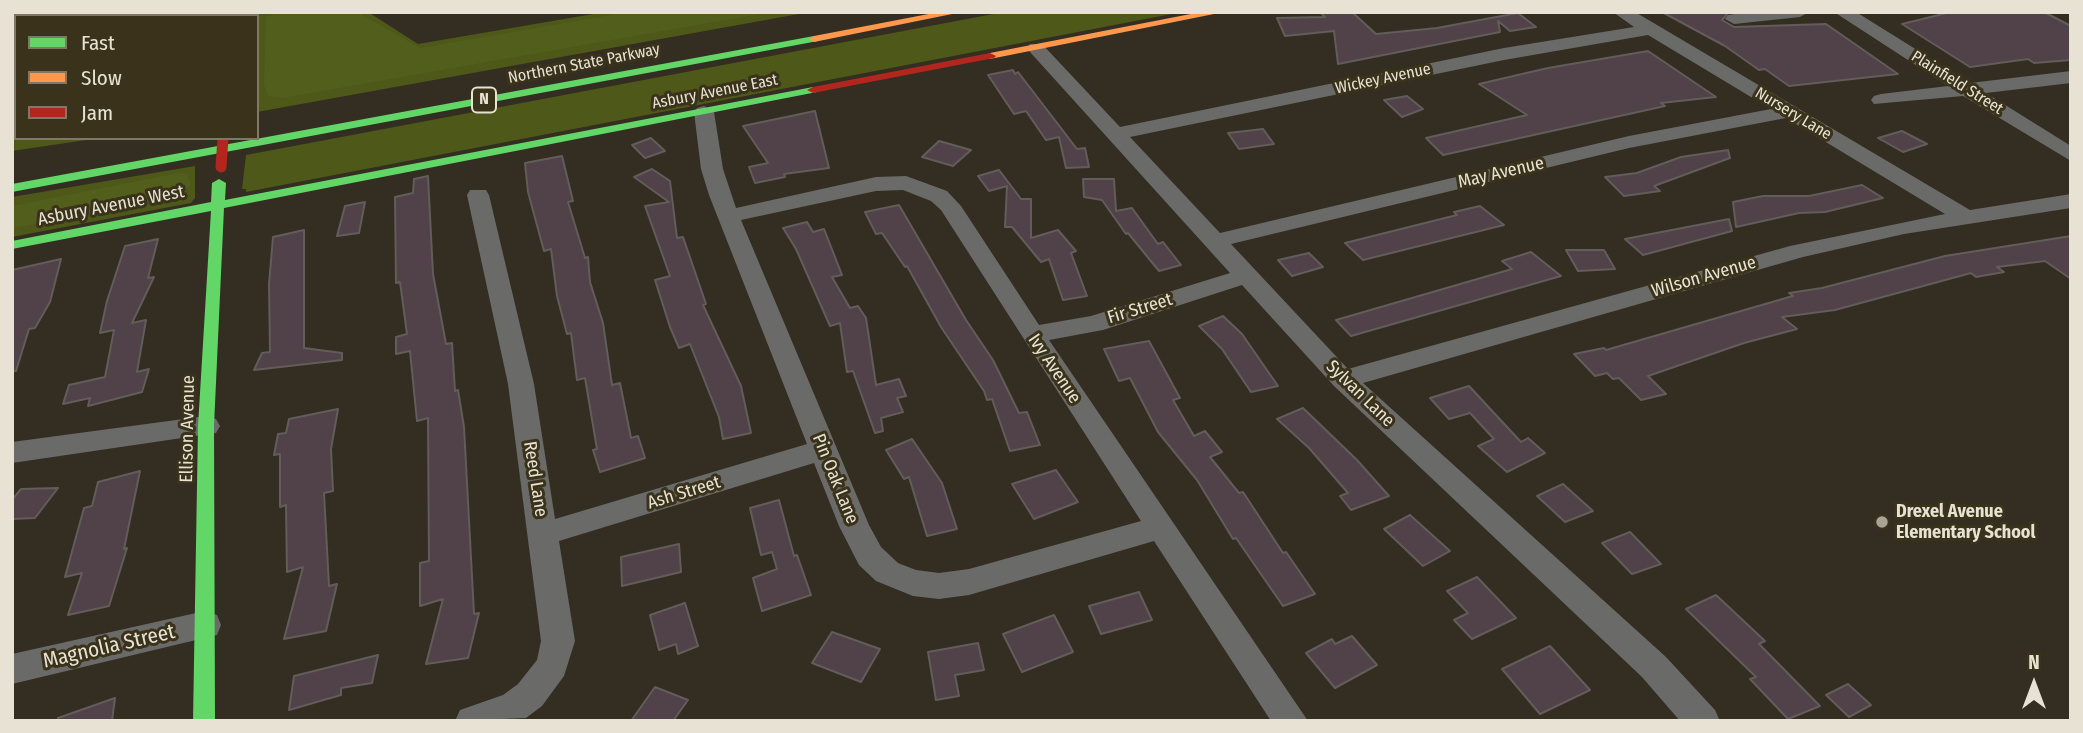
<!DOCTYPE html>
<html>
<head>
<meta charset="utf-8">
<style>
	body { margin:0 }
	#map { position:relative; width:2083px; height:733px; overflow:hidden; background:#332e21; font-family:"Fira Sans Condensed",sans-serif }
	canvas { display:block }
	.frame { position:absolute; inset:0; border:14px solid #e7e2d3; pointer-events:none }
	.legend { position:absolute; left:14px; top:14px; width:245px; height:126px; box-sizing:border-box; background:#3a321a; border:2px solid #7f7864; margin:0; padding:9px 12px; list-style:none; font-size:21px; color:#e7e2d3 }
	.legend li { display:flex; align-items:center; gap:14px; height:35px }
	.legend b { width:35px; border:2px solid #7f7864 }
	.north { position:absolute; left:1999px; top:649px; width:70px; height:70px; -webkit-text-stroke:5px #3a321a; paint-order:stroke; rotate:0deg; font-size:19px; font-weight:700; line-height:28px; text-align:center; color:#e7e2d3 }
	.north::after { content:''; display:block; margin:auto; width:24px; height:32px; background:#e7e2d3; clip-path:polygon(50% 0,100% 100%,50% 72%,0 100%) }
</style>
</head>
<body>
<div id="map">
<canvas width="2083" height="733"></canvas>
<div class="frame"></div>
<ul class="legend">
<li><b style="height:9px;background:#63d668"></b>Fast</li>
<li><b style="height:9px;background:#ff974d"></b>Slow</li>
<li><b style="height:9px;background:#b3261e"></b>Jam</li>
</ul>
<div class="north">N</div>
</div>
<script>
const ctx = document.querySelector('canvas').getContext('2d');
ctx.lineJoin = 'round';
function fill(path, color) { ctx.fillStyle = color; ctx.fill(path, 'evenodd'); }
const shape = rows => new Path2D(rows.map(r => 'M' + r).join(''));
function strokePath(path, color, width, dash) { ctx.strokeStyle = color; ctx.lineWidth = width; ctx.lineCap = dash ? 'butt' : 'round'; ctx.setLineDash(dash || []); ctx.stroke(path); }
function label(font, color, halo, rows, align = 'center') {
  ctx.font = font + ' "Fira Sans Condensed",sans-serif'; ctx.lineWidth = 6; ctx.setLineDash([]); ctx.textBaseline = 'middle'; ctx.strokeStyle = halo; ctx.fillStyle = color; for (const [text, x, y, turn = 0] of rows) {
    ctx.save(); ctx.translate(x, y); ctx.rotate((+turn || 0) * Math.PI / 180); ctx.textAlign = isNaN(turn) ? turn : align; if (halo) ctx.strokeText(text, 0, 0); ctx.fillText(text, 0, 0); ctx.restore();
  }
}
fill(shape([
	[255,12,368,12,418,44,605,12,810,12,257,112,257,16,251,16],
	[1004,12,1182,12,246,192,246,189,242,189,246,155],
	[12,127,16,127,16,138,100,138,12,151],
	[195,166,195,198,191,203,12,237,12,197]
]), '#4d5819');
fill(shape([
	[279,12,357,12,420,48,628,12,771,12,283,98,268,96,264,84,266,17],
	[178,173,187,174,191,185,174,198,12,228,12,206]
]), '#525e1b');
const building = shape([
	[1320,12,1352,12,1376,34,1437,28,1518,13,1536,27,1510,31,1498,21,1500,32,1338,64,1334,31,1285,36,1277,18,1325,17,1320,12],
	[1662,12,1729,12,1722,20,1734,27,1826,24,1898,74,1789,86,1765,69,1759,70,1725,46,1662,12],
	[1951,12,2044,12,2071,26,2071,60,2034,63,2028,59,1970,67,1902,24,1951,12],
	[1648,51,1716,97,1661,103,1665,106,1443,155,1426,138,1527,115,1479,84,1548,68,1648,51],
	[1013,70,1015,74,1018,72,1077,149,1085,148,1089,167,1066,168,1059,137,1046,140,1026,111,1014,114,988,75,1013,70],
	[1407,96,1423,109,1402,117,1384,100,1407,96],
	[815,111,829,168,784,174,785,177,755,183,749,167,768,163,743,126,815,111],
	[1263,129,1274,144,1239,149,1228,133,1263,129],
	[1902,131,1927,144,1903,152,1878,138,1902,131],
	[651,138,665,151,645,158,632,145,651,138],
	[939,141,971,150,953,166,922,157,939,141],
	[1728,150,1730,158,1654,186,1660,191,1624,196,1605,177,1637,173,1681,157,1728,150],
	[562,156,573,201,568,202,585,258,588,257,590,282,603,323,612,385,620,383,631,438,638,436,645,458,600,472,593,450,597,449,585,378,577,380,571,333,567,334,557,296,551,249,544,251,528,192,525,163,562,156],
	[652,169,670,181,677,238,683,237,706,304,703,305,741,386,751,433,723,439,719,417,690,344,679,348,670,327,655,280,670,276,645,206,669,202,634,177,652,169],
	[999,170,1021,199,1031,199,1031,238,1058,230,1076,251,1071,253,1087,296,1063,300,1049,259,1041,262,1012,227,1005,227,1007,186,989,191,978,176,999,170],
	[428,176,433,274,446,344,452,343,455,391,458,390,464,427,474,614,479,613,468,658,426,664,443,599,420,606,420,563,429,561,428,418,417,421,410,351,396,354,396,337,407,334,400,282,396,283,395,197,413,193,414,179,428,176],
	[1083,179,1114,179,1116,211,1132,208,1158,244,1163,242,1181,265,1159,271,1128,233,1126,234,1102,200,1084,197,1083,179],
	[1862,185,1883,198,1825,212,1799,213,1736,227,1733,202,1763,196,1809,196,1862,185],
	[365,202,359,233,337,236,345,206,365,202],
	[899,205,966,320,993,360,1019,413,1027,412,1040,445,1010,451,992,399,987,400,984,391,941,327,907,266,905,267,882,233,876,234,865,212,899,205],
	[1480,206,1504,225,1363,260,1345,243,1457,215,1454,212,1480,206],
	[1729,219,1732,231,1643,255,1625,239,1729,219],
	[807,222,813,232,824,229,842,275,832,277,850,308,858,306,866,318,876,385,899,379,906,396,897,398,903,412,881,418,883,431,875,433,853,371,847,372,840,323,830,326,796,249,783,228,807,222],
	[304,230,304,348,342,353,342,360,254,370,262,353,270,352,269,284,273,237,304,230],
	[2071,236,2071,279,2045,261,1997,267,2004,272,1976,277,1971,273,1835,310,1782,317,1797,329,1744,343,1648,376,1666,394,1641,400,1619,378,1613,379,1607,373,1595,376,1574,354,1604,348,1606,350,1793,296,1789,293,1822,288,1945,256,2071,236],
	[158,239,148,278,154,277,132,323,146,320,137,372,149,369,142,392,88,406,90,398,63,404,69,385,105,377,114,330,100,333,107,301,125,246,158,239],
	[1566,250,1604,250,1615,269,1578,271,1566,250],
	[1531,252,1561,276,1351,336,1336,320,1512,269,1502,261,1531,252],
	[1309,253,1323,267,1292,276,1278,260,1309,253],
	[61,259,50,302,35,328,29,329,16,371,12,371,12,270,61,259],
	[1223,316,1242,334,1278,386,1251,392,1222,349,1199,326,1223,316],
	[1149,341,1180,398,1173,400,1194,436,1205,431,1222,452,1210,457,1239,493,1243,492,1283,553,1286,552,1315,594,1283,606,1236,538,1233,539,1197,480,1158,432,1130,378,1119,381,1104,349,1149,341],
	[1469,386,1521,442,1528,438,1545,453,1507,472,1478,446,1494,439,1470,413,1449,419,1430,398,1469,386],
	[1303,408,1357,460,1389,496,1351,510,1340,496,1348,493,1309,448,1277,419,1303,408],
	[338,409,331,449,333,491,324,493,329,586,337,584,326,631,284,639,303,567,287,572,286,505,280,507,280,454,274,455,278,434,286,433,289,419,338,409],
	[912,439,942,483,957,529,927,536,909,477,904,479,886,450,912,439],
	[1056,470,1078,502,1034,519,1012,484,1056,470],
	[140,471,124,549,127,548,109,606,68,615,82,573,65,577,84,508,92,506,98,482,140,471],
	[1563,484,1593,511,1565,522,1537,496,1563,484],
	[58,488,35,518,12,519,12,500,21,489,58,488],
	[779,500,794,556,797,555,811,595,762,611,753,578,777,569,772,552,761,555,750,508,779,500],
	[1410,515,1450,551,1423,566,1384,529,1410,515],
	[1630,532,1661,564,1632,574,1602,543,1630,532],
	[679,544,681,572,622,586,621,557,679,544],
	[1477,577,1516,618,1472,639,1454,620,1468,613,1447,591,1477,577],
	[1139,592,1152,620,1101,634,1089,606,1139,592],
	[1716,595,1765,641,1759,644,1820,706,1788,719,1750,679,1756,677,1686,609,1716,595],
	[685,603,698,646,678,654,676,644,659,650,650,615,685,603],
	[1054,615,1073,652,1022,672,1003,634,1054,615],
	[832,632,880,649,861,682,812,663,832,632],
	[1352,636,1377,665,1335,688,1306,653,1332,639,1335,644,1352,636],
	[978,643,984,670,955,675,959,696,936,700,928,652,978,643],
	[1550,646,1590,690,1540,714,1502,669,1550,646],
	[378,655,372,683,341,688,341,695,289,710,294,676,378,655],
	[1848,684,1871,705,1849,717,1826,695,1848,684],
	[655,687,688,700,673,721,631,721,655,687],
	[115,698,112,721,58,721,58,718,115,698]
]);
fill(building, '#504248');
strokePath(building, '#625c5a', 2);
fill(shape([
	[1613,12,1635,12,1970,210,2071,194,2071,208,1904,234,1803,257,1363,383,1666,657,1715,710,1720,721,1680,721,1642,677,1334,386,1242,285,1103,330,1049,340,1308,721,1271,721,1154,541,969,595,939,599,913,596,876,581,859,565,839,526,814,463,559,541,575,641,564,676,542,706,526,718,455,721,460,710,503,695,518,684,537,660,541,641,508,384,467,195,470,190,486,190,489,195,534,384,555,519,807,444,709,195,701,169,694,112,697,108,704,106,714,112,723,169,736,208,876,177,906,176,947,191,961,206,1039,325,1091,316,1230,273,1030,52,1027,48,1030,44,1042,44,1120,127,1504,48,1634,27,1613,12],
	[1648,35,1771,109,1629,136,1220,233,1130,137,1504,60,1648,35],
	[1786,118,1945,214,1790,246,1348,369,1231,244,1629,148,1786,118],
	[903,190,931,201,941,210,1141,521,969,569,939,573,916,570,898,563,881,547,869,525,741,220,876,191,903,190],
	[1748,12,1809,12,1800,17,1734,24,1725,19,1728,15,1748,12],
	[1834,12,1856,12,1970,83,2071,71,2071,83,1986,93,2071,146,2071,161,1963,96,1874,104,1871,100,1874,96,1881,94,1948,86,1834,12],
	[16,68,16,80,12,81,12,69,16,68],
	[206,416,216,419,220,426,216,433,12,463,12,442,206,416],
	[205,611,217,615,221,625,217,635,12,684,12,654,205,611]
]), '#6a6a68');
fill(shape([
	[227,12,237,12,236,16,226,16,227,12],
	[814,36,819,39,818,41,12,192,12,184,814,36],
	[813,87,817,88,817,92,224,208,214,426,215,721,193,721,198,426,211,211,12,249,12,241,211,202,212,183,219,179,226,183,225,200,813,87]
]), '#63d668');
fill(shape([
	[939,12,962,12,814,42,809,39,814,36,939,12],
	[1201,12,1224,12,990,59,984,56,990,53,1201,12]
]), '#ff974d');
fill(shape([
	[990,53,996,56,994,58,813,93,807,90,813,87,990,53]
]), '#b3261e');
strokePath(shape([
	[221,167,223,138]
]), '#b3261e', 11);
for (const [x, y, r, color] of [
	[1882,522,7,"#a8a395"]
]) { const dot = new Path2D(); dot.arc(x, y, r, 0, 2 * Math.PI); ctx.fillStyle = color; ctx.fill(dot); strokePath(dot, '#3a321a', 2.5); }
label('16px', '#e7e2d3', '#3a321a', [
	["Northern State Parkway",584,64,-11],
	["Wickey Avenue",1383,79,-12],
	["Plainfield Street",1957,83,32],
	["Asbury Avenue East",715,92,-11],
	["Nursery Lane",1793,114,31]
]);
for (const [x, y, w] of [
	[484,100,24]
]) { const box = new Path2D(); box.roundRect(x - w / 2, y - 12.5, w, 25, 5); ctx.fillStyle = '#3a321a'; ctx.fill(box); strokePath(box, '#e7e2d3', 2); }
label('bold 16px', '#e7e2d3', null, [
	["N",484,100]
]);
label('18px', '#e7e2d3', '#3a321a', [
	["May Avenue",1501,173,-13],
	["Asbury Avenue West",111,206,-11],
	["Wilson Avenue",1704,277,-16],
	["Fir Street",1140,309,-17],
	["Ivy Avenue",1054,369,56],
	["Sylvan Lane",1360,394,44],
	["Ellison Avenue",188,429,-89],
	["Reed Lane",535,479,81],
	["Pin Oak Lane",835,479,68],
	["Ash Street",684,493,-17]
]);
label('bold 18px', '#e7e2d3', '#3a321a', [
	["Drexel Avenue",1896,512],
	["Elementary School",1896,533]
], 'left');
label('21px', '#e7e2d3', '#3a321a', [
	["Magnolia Street",109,647,-13]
]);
</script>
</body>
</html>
